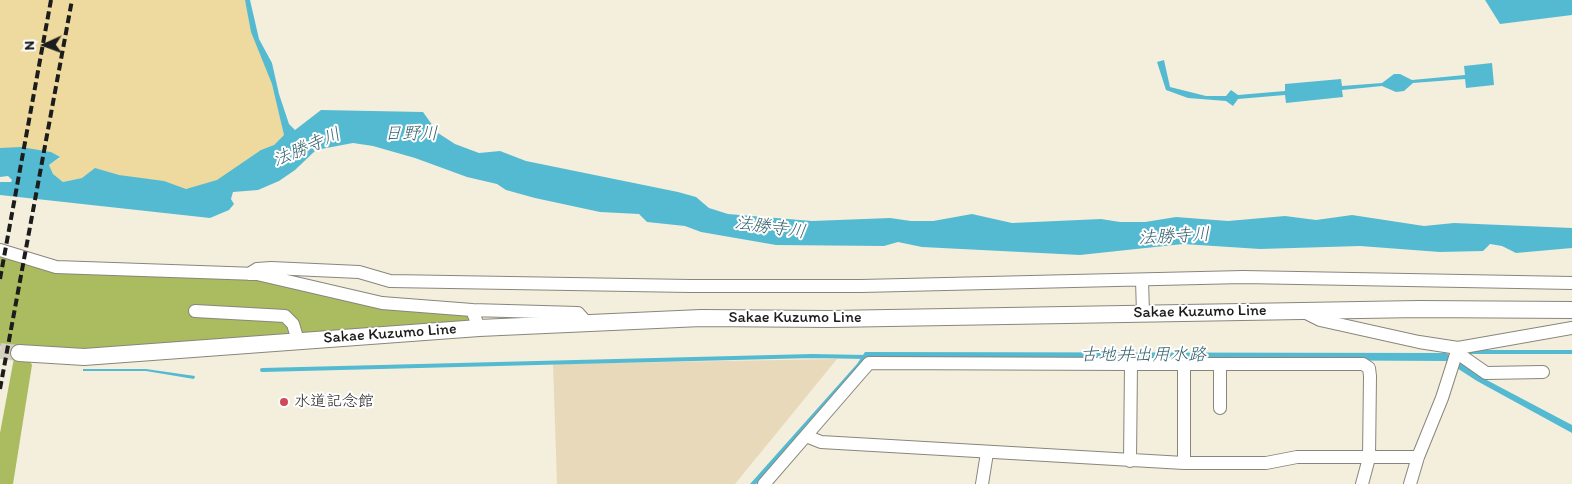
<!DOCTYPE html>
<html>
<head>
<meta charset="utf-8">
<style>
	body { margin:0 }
	#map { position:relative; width:1572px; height:484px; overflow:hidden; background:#f4efdd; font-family:Itim,sans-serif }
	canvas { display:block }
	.north { position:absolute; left:20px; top:20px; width:50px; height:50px; -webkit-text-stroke:4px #fff; paint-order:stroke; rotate:268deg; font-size:14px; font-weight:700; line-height:20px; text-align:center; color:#1c1c1c }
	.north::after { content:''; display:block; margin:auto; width:18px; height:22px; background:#1c1c1c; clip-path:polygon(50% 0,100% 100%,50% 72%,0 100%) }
</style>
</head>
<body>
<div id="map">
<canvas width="1572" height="484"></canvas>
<div class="north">N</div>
</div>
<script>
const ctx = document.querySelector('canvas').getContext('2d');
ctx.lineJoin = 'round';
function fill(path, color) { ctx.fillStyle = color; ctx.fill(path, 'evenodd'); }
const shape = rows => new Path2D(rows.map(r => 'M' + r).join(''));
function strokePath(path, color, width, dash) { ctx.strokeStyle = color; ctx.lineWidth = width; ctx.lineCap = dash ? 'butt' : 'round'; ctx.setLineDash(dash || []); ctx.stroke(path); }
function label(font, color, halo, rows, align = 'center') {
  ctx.font = font + ' Itim,"Klee One",sans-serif'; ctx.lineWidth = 4; ctx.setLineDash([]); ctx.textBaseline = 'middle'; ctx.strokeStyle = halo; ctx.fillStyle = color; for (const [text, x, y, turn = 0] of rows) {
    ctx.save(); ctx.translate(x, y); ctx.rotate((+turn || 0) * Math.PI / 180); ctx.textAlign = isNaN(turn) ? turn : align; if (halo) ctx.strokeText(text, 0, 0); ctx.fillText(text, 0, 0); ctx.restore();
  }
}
fill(shape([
	[837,359,735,484,557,484,553,364]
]), '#e8d9ba');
fill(shape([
	[0,253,40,266,239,277,465,313,470,317,469,322,304,335,284,318,293,337,68,351,0,346],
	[14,358,30,361,32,365,13,484,0,484,0,433]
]), '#aabc5f');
fill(shape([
	[0,0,245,0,273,84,285,135,274,145,218,181,201,187,187,189,82,178,63,182,53,174,49,165,60,158,52,153,0,148]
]), '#eeda9e');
fill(shape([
	[245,0,250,0,259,39,272,63,279,94,289,124,295,130,321,110,423,112,438,133,455,144,479,153,500,151,526,161,678,192,696,197,709,208,728,214,812,221,890,218,911,221,933,221,972,214,1012,223,1101,219,1120,222,1145,222,1176,217,1228,221,1285,216,1316,220,1352,215,1424,226,1454,223,1572,228,1572,248,1516,253,1502,246,1490,244,1483,251,1440,252,1360,246,1260,249,1183,244,1080,255,922,247,898,242,884,246,776,245,701,232,685,226,647,222,639,214,600,212,535,198,506,190,497,184,467,177,415,158,373,146,353,143,316,150,295,170,279,181,258,190,233,192,231,199,234,204,229,210,210,218,0,195,0,182,11,182,12,180,8,176,0,177,0,148,21,147,51,152,60,157,49,165,53,174,63,182,82,178,95,168,119,175,164,181,186,189,217,180,261,150,274,145,284,135,272,84,251,32],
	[1485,0,1572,0,1572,15,1500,24],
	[1164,60,1170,87,1206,96,1226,96,1231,90,1238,95,1285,91,1285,84,1341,79,1342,86,1382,83,1394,74,1400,74,1412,80,1465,75,1464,66,1492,63,1494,85,1466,88,1465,79,1413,83,1404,91,1396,92,1382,86,1342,90,1343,97,1286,103,1285,95,1238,99,1233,106,1226,101,1188,98,1166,90,1157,62],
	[865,352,1446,353,1462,362,1481,377,1572,425,1572,433,1477,381,1446,361,868,358,756,484,750,484,857,364],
	[83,369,146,369,195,376,194,379,146,371,83,371]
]), '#54bad2');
strokePath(shape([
	[1470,352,1572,352],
	[262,370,812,356,866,357]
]), '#54bad2', 4);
strokePath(shape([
	[0,351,19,353]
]), '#d4cfc0', 16, [16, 8]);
const minor = shape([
	[0,250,56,267,257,274,382,303,472,310,479,328],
	[249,274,257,269,271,268,359,272,390,281,690,286,861,286,1243,277,1572,283],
	[1142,280,1143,313],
	[472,310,578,313,587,323],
	[195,311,285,316,293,324,298,341],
	[1302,311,1320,320,1419,342,1458,348,1572,328],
	[1456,352,1486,373,1543,372],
	[1184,364,1184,463],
	[1220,364,1220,408],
	[806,436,821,442,1184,463,1266,463,1297,457,1418,457],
	[1130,461,1131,364,1363,364,1369,368,1370,376,1369,458,1362,484],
	[764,484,869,363,1131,364],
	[982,484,987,453],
	[1410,484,1418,457,1442,398,1458,348]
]);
const major = shape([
	[19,353,84,357,479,328,701,318,830,319,1419,309,1572,310]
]);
strokePath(minor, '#88867c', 14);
strokePath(major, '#88867c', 18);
strokePath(minor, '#fff', 12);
strokePath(major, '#fff', 16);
strokePath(shape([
	[0,279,51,0],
	[0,389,72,0]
]), '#1c1c1c', 4, [8, 4]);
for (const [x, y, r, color] of [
	[284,402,5,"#d1495b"]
]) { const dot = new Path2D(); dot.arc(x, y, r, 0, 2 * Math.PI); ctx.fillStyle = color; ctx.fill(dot); strokePath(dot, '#fff', 2); }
label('16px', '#1c1c1c', '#fff', [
	["Sakae Kuzumo Line",1200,312,-1],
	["Sakae Kuzumo Line",795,318],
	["Sakae Kuzumo Line",390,334,-4]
]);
label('16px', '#1c1c1c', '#fff', [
	["水道記念館",294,402]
], 'left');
label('italic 18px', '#35636e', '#fff', [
	["日野川",411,134],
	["法勝寺川",307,148,-23],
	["法勝寺川",770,228,8],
	["法勝寺川",1174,237,-3],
	["古地井出用水路",1143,355]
]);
</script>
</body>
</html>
